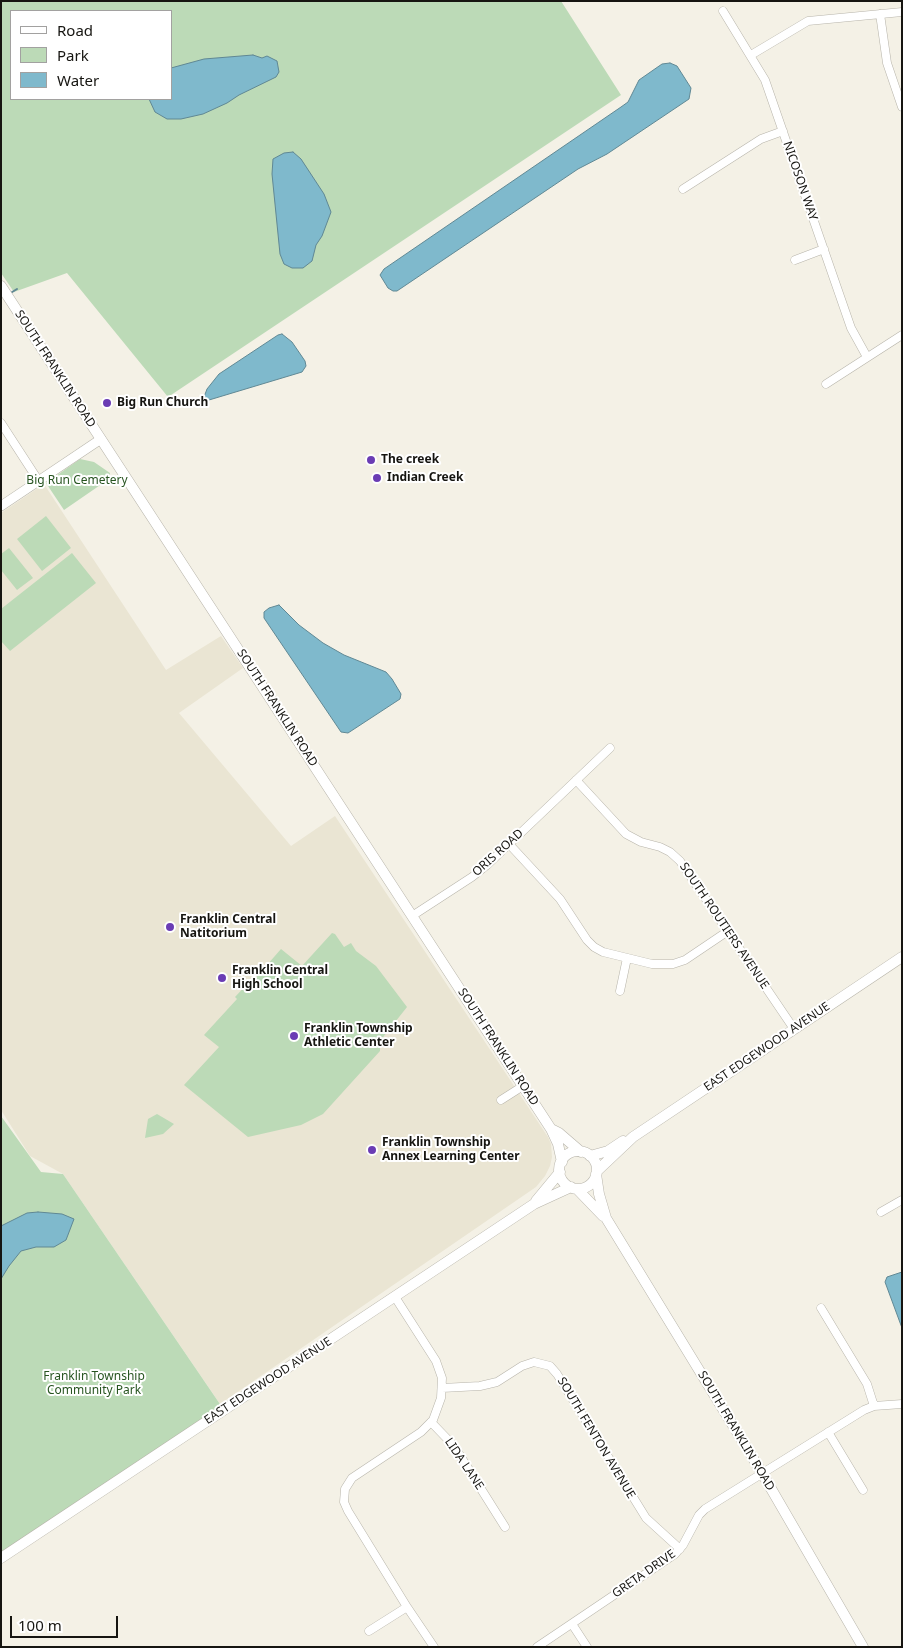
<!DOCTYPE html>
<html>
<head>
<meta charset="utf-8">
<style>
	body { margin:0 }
	#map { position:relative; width:903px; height:1648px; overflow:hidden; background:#f4f1e6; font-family:"Noto Sans",sans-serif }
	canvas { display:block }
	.frame { position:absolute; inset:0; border:2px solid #161511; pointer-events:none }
	.legend { position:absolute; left:10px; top:10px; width:162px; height:90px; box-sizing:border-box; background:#fff; border:1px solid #a2a1a0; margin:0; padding:6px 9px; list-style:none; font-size:15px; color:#161511 }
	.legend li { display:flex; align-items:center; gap:10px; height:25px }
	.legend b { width:25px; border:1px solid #a2a1a0 }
	.scale { position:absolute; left:10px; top:1616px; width:108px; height:22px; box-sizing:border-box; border:2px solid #161511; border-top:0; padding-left:6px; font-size:15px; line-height:18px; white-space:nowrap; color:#161511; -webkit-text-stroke:4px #fff; paint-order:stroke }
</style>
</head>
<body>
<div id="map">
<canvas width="903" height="1648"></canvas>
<div class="frame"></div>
<ul class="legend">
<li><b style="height:6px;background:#fff"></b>Road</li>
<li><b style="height:14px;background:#bcdab7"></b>Park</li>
<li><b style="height:14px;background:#7fb9cc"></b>Water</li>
</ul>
<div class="scale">100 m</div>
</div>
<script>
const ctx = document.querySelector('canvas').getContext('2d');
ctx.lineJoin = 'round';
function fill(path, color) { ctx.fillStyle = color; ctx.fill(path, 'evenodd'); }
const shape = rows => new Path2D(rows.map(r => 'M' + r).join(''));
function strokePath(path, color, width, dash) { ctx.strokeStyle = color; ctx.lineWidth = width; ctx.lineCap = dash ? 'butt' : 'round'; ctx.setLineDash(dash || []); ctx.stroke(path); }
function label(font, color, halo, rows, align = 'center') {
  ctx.font = font + ' "Noto Sans",sans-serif'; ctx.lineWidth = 4; ctx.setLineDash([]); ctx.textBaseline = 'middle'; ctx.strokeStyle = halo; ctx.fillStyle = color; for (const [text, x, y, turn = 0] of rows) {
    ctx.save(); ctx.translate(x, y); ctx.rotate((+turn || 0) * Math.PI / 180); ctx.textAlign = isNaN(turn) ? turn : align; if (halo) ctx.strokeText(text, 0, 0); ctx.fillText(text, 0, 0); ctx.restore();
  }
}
fill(shape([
	[44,484,166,670,221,636,243,668,179,713,291,846,335,816,548,1137,551,1144,552,1157,550,1166,545,1176,536,1187,220,1404,63,1174,30,1156,1,1110,1,513]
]), '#eae5d3');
fill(shape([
	[1,1,561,1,621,95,168,397,67,273,14,292,1,273],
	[11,11,171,11,171,99,11,99],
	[80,459,94,462,110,473,109,479,64,510,46,483],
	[46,516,71,548,42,571,17,539],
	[9,548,33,578,17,590,1,570,1,554],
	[72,553,96,583,10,651,1,641,1,609],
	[332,933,335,934,344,947,351,943,356,951,376,966,407,1007,380,1041,380,1051,323,1114,301,1125,248,1137,184,1085,219,1047,204,1035,237,999,235,997,251,980,253,981,281,949,302,966],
	[157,1114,174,1124,163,1134,145,1138,148,1119],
	[1,1116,41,1172,63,1174,224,1410,1,1552]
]), '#bcdab7');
const water = shape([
	[253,55,262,58,267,56,277,61,279,72,276,77,239,95,227,103,203,114,181,119,167,119,155,112,149,99,171,99,171,68,204,59,253,55],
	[670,63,677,66,691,88,689,99,607,154,578,169,397,291,393,291,388,288,380,275,384,269,621,107,628,102,639,80,662,64,670,63],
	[293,152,301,159,324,194,331,212,322,236,316,245,312,261,303,268,292,268,284,264,280,254,272,174,273,159,284,153,293,152],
	[282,334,292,342,305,361,306,366,302,372,209,400,204,397,207,389,219,374,278,335,282,334],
	[279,605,299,625,323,643,344,655,386,672,392,679,401,694,400,699,348,733,341,732,264,618,264,612,269,608,279,605],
	[38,1212,62,1214,74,1219,66,1240,54,1247,36,1247,21,1251,9,1266,1,1279,1,1226,27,1213,38,1212],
	[902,1272,902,1328,885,1282,887,1277,902,1272]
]);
fill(water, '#7fb9cc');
strokePath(water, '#608894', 1);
strokePath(shape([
	[9,294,17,289]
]), '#608894', 2);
const minor = shape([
	[723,11,765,80,851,328,867,357],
	[880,14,887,63,902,107],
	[751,55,808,21,902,12],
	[683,189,761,139,783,131],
	[795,260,824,249],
	[826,384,902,335],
	[1,423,38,480],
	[576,780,626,834,641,842,660,847,670,852,680,861,794,1029],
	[509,844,560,899,587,940,594,947,603,952,652,964,673,964,685,960,728,931],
	[412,916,472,877,487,865,610,748],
	[620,991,627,958],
	[501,1100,523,1086],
	[881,1212,902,1200],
	[395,1297,436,1361,442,1378,441,1398,433,1420,421,1432,352,1478,345,1489,344,1502,348,1511,407,1607,434,1647],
	[821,1308,867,1384,874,1406],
	[442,1388,480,1386,497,1382,522,1366,534,1362,550,1366,557,1374,646,1518,680,1549],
	[431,1422,454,1446,505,1527],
	[828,1432,863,1490],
	[572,1624,587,1647],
	[369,1631,407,1607],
	[537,1647,675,1554,683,1545,699,1515,705,1509,864,1410,874,1406,902,1404]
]);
const tertiary = shape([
	[1,506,101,439]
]);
const secondary = shape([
	[1,286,551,1129,558,1144,562,1162],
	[551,1129,559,1133,581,1152],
	'559 1170a19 19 0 1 1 38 0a19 19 0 1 1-38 0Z',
	[590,1156,608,1151,623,1141],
	[597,1171,633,1137,902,957],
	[596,1174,599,1194,606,1218,762,1473,863,1647],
	[577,1189,603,1216],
	[536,1201,560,1172],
	[1,1558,534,1204,571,1187]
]);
strokePath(minor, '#b7b4aa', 9);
strokePath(tertiary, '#b7b4aa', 10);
strokePath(secondary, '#b7b4aa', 11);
strokePath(minor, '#fff', 8);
strokePath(tertiary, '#fff', 9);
strokePath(secondary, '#fff', 10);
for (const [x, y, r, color] of [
	[107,403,5,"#6a3cb4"],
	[371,460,5,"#6a3cb4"],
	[377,478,5,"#6a3cb4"],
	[170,927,5,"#6a3cb4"],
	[222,978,5,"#6a3cb4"],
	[294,1036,5,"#6a3cb4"],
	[372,1150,5,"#6a3cb4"]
]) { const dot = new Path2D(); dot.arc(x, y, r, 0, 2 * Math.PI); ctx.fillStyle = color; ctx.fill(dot); strokePath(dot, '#fff', 2); }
label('12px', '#161511', '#fff', [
	["NICOSON WAY",800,181,71],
	["SOUTH FRANKLIN ROAD",55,369,57],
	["SOUTH FRANKLIN ROAD",277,708,57],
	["ORIS ROAD",498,853,-42],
	["SOUTH ROUTIERS AVENUE",724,926,56],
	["SOUTH FRANKLIN ROAD",498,1047,57],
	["EAST EDGEWOOD AVENUE",767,1047,-34],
	["EAST EDGEWOOD AVENUE",268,1381,-33],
	["SOUTH FRANKLIN ROAD",736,1431,59],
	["SOUTH FENTON AVENUE",596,1438,59],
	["LIDA LANE",464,1464,56],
	["GRETA DRIVE",644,1574,-35]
]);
label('bold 12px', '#161511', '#fff', [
	["Big Run Church",117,403],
	["The creek",381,460],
	["Indian Creek",387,478],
	["Franklin Central",180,920],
	["Natitorium",180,934],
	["Franklin Central",232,971],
	["High School",232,985],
	["Franklin Township",304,1029],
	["Athletic Center",304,1043],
	["Franklin Township",382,1143],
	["Annex Learning Center",382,1157]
], 'left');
label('12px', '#275420', '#fff', [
	["Big Run Cemetery",77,481],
	["Franklin Township",94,1377],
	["Community Park",94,1391]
]);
</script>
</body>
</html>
